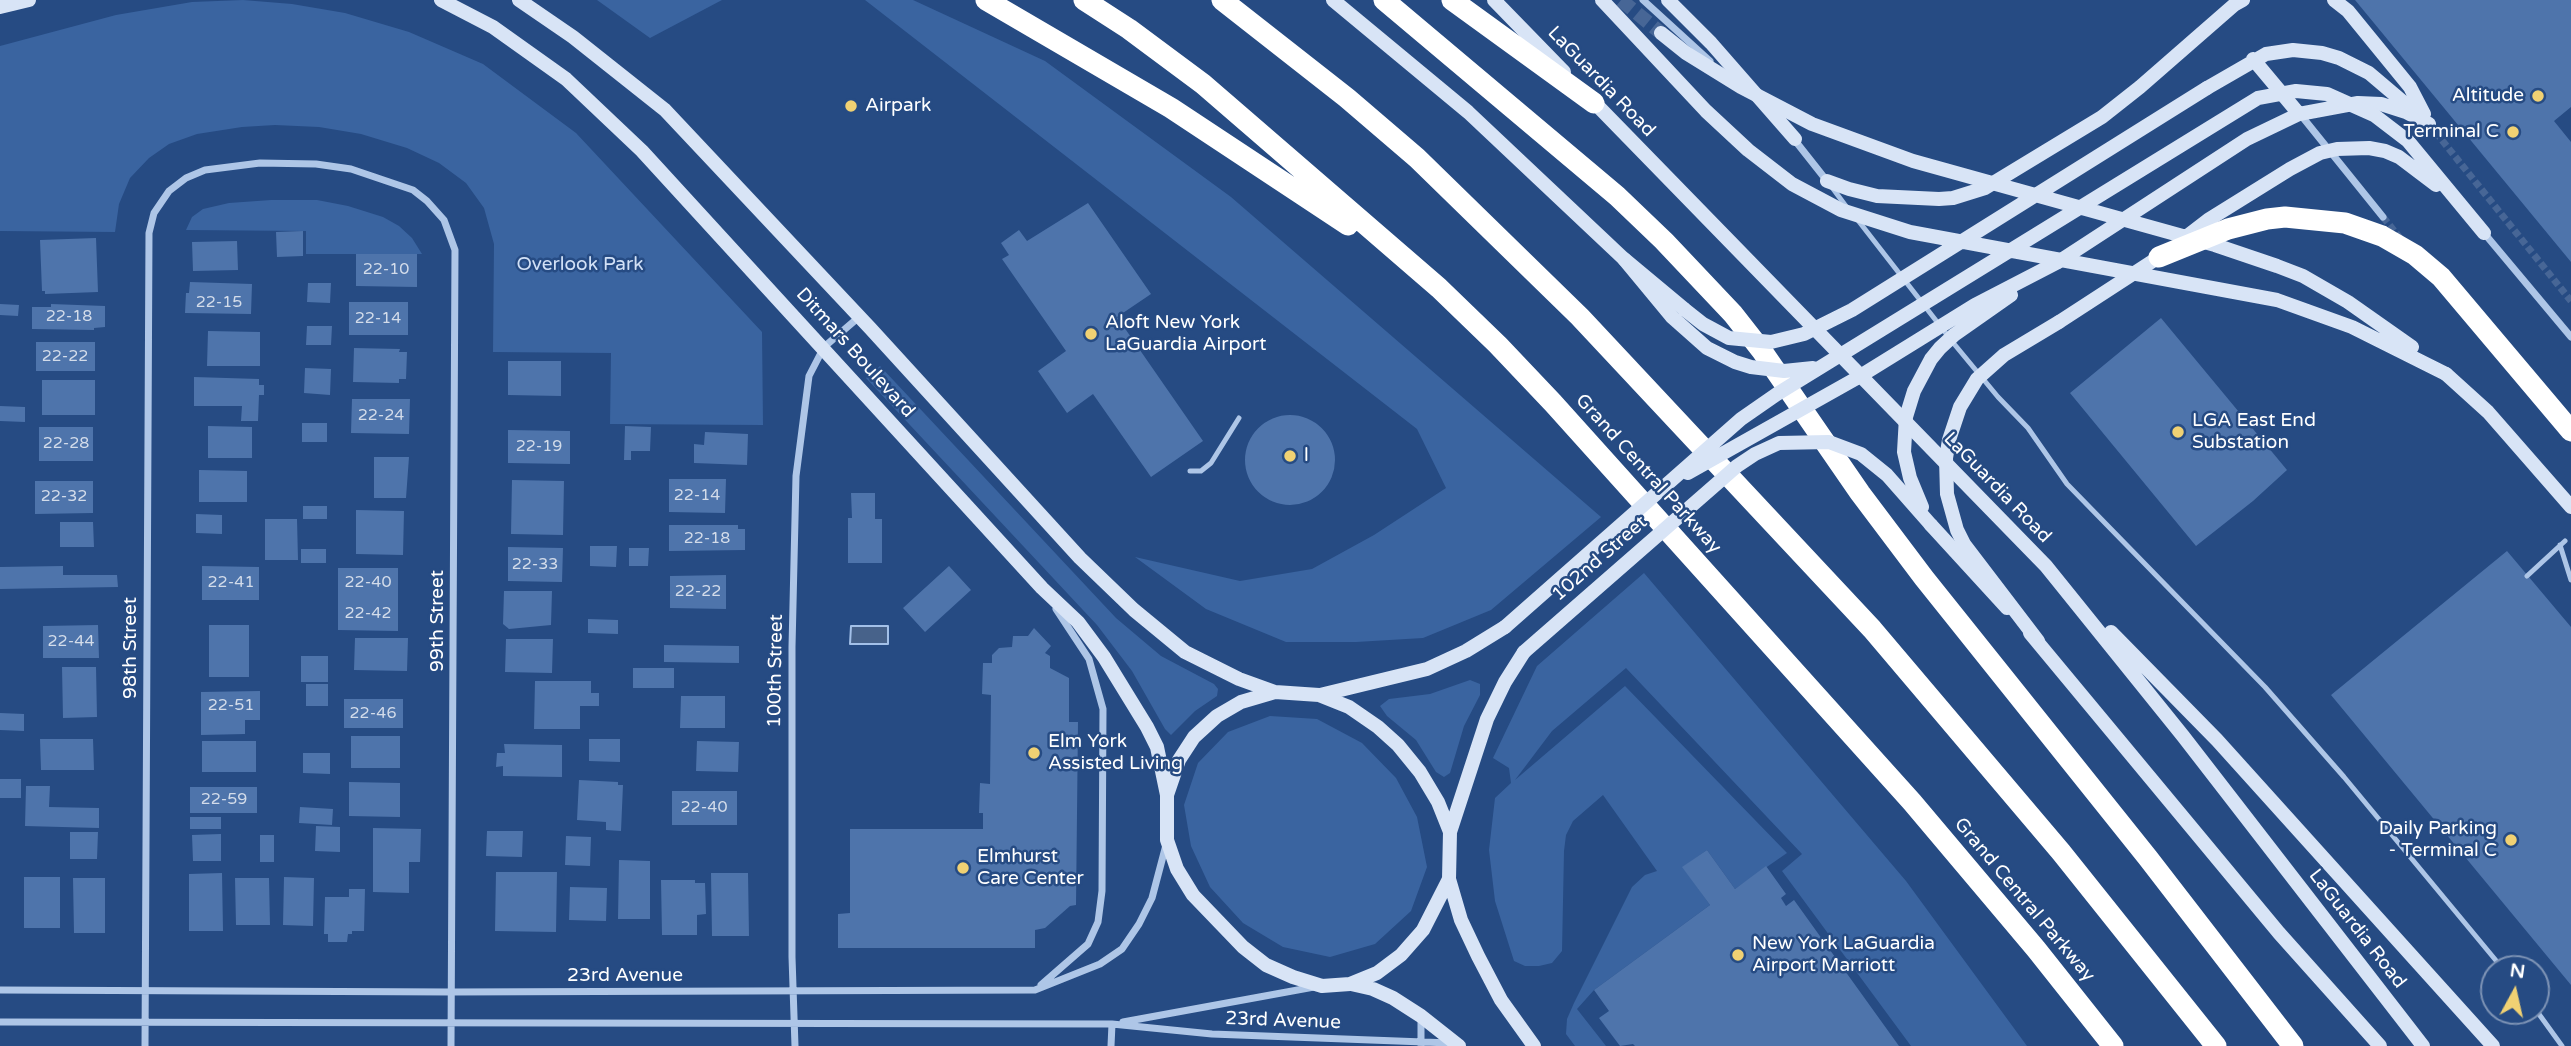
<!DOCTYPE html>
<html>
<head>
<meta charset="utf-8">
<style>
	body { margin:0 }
	#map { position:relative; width:2571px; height:1046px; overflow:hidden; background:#264b83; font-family:"Varela Round",sans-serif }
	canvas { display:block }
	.north { position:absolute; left:2480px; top:955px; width:70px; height:70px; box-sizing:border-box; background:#264b83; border:2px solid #7d93b5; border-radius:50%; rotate:8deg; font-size:19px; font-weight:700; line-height:28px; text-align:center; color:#fff }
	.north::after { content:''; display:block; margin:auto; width:24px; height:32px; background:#f0d173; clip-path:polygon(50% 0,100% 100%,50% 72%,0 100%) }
</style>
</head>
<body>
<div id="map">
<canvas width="2571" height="1046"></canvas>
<div class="north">N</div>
</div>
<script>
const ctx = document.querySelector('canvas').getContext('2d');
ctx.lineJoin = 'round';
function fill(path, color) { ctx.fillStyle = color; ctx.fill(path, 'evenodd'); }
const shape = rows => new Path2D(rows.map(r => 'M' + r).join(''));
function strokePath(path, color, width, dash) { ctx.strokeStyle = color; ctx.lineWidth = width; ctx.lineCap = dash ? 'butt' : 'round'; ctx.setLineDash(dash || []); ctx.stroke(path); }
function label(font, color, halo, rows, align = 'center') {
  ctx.font = font + ' "Varela Round",sans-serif'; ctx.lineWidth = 5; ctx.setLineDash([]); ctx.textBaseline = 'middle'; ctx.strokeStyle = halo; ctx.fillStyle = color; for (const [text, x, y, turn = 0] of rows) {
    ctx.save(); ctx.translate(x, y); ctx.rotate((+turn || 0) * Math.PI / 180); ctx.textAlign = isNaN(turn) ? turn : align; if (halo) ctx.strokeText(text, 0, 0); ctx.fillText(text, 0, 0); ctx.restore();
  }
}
fill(shape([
	[243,0,292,4,345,13,409,32,483,64,576,133,762,332,763,425,610,424,611,353,493,352,494,244,484,208,466,183,439,163,407,148,361,134,319,127,275,125,242,127,197,134,169,144,149,158,130,178,119,204,115,232,0,231,0,46,116,15,192,2],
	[597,0,722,0,650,38],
	[865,0,913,0,1045,61,1231,197,1601,517,1491,610,1423,638,1356,642,1286,642,1206,609,1135,557,1240,581,1312,569,1374,535,1446,488,1417,429],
	[271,200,317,200,348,206,383,217,399,226,412,238,422,254,306,254,306,231,186,230,192,217,203,209,229,203],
	[880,366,1116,618,1161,656,1214,684,1218,689,1217,696,1195,711,1171,735,1165,729,1132,671,1097,625,866,378],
	[1644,573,1906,881,2027,1046,1911,1046,1782,871,1802,854,1626,668,1552,731,1515,780,1625,686,1787,853,1735,889,1707,850,1683,867,1710,905,1594,990,1577,1009,1606,1046,1575,1046,1566,1034,1567,1019,1574,1003,1632,887,1645,875,1657,871,1603,795,1573,821,1566,835,1564,851,1562,951,1552,963,1539,966,1525,966,1514,961,1495,901,1489,850,1495,798,1511,783,1509,768,1493,758,1537,666],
	[1470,680,1480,684,1480,695,1464,726,1450,773,1444,777,1436,772,1416,740,1387,716,1380,706,1389,699,1430,694],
	[1270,716,1317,719,1362,743,1396,778,1417,817,1427,867,1411,911,1375,944,1330,957,1283,947,1243,923,1210,887,1191,846,1184,805,1198,763,1228,732]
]), '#3a64a0');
const water = shape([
	[851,626,888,626,888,644,850,644,851,626]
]);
fill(water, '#47628a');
strokePath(water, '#a3c0e8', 2);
fill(shape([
	[2355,0,2571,0,2571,107,2554,121,2571,142,2571,262],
	[1088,203,1151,294,1117,317,1203,441,1151,477,1093,394,1067,413,1038,371,1066,351,1002,259,1009,255,1001,243,1019,230,1027,241],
	[303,231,303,256,277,257,276,232],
	[96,238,98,292,45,294,45,291,42,291,40,240],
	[237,241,238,270,193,271,192,242],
	[356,254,417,254,417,287,356,286],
	[190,282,252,284,251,314,185,313,186,293,189,293],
	[308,283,331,283,330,303,307,302],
	[349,302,408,302,408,335,349,335],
	[0,304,19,305,18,316,0,315],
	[51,304,105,306,105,327,94,328,94,330,32,329,32,307,51,307],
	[2161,318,2287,470,2253,501,2196,546,2070,393],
	[307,326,332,326,331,345,306,345],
	[208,331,260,332,260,366,207,366],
	[36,342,95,342,95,371,36,371],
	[354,348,400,349,399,352,407,352,406,379,399,379,399,383,353,382],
	[508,361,561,361,561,396,508,395],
	[305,368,331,369,330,395,304,393],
	[194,377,259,379,259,385,264,385,264,395,259,395,258,421,241,421,242,406,194,406],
	[42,380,95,380,95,415,42,415],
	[352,399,410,399,409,434,351,433],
	[0,406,25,407,25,422,0,421],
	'1245 460a45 45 0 1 1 90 0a45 45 0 1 1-90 0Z',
	[302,423,327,423,327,442,302,442],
	[208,426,252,427,252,458,208,458],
	[625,426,651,427,650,451,631,451,631,460,624,460],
	[39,427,93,427,93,461,39,461],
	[508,430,570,431,570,464,508,463],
	[705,432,748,434,747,465,694,463,694,444,704,445],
	[374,457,409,457,406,498,374,498],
	[199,470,247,471,247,502,199,502],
	[669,479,726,479,725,513,669,512],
	[512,480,564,481,563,535,511,534],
	[35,481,93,481,93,513,35,514],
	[851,493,875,493,875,519,882,519,882,563,848,563,848,518,852,518],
	[303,506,327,506,327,519,303,519],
	[356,510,404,511,403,555,356,554],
	[196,514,222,515,222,534,196,533],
	[265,519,297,519,298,560,265,560],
	[60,522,93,522,94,547,60,547],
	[669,525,738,525,738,529,745,529,745,550,669,551],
	[590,546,617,546,616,567,590,566],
	[508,547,563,548,562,582,508,581],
	[629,548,649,548,648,566,629,566],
	[301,549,326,549,326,563,301,563],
	[2507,551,2571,627,2571,985,2331,695],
	[63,566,63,575,117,575,118,587,0,589,0,567],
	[202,566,259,567,259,600,202,600],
	[949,566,971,590,925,632,903,608],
	[338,568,398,568,398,631,338,630],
	[726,575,726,609,670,608,670,576],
	[504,591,552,591,551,625,509,629,503,624],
	[588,619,618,620,618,634,588,633],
	[98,625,99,658,43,658,43,626],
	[209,625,249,625,249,677,209,677],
	[1034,628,1051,646,1045,653,1050,656,1050,668,1069,678,1069,722,1078,722,1076,905,1070,906,1045,928,1035,930,1035,948,838,948,838,914,850,913,850,829,983,829,983,813,979,813,980,783,990,784,991,695,982,694,983,663,992,663,992,655,999,648,1012,647,1013,636,1028,636],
	[355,638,408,638,407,671,354,670],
	[506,639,553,639,552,673,505,672],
	[664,645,739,646,739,663,664,662],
	[301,656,328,656,328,682,301,682],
	[62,667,96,667,97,717,63,718],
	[633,668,674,668,674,688,633,688],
	[535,681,591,681,591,693,599,693,599,706,580,706,580,729,534,729],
	[306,684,328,684,328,706,306,706],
	[260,691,260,720,245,720,245,734,201,735,201,692],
	[681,696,725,696,725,728,680,728],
	[344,699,403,699,403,728,344,728],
	[0,713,24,714,24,731,0,730],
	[351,736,400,736,400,768,351,768],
	[40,739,93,739,94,770,41,770],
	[589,739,620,739,620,762,589,761],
	[202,741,256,741,256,772,202,772],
	[697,741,739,742,738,772,696,771],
	[504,744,562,745,562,777,503,776,503,766,496,767,497,753,505,753],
	[303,753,330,753,330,774,303,773],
	[0,779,21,779,21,798,0,798],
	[579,780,618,782,618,785,623,785,621,831,606,830,606,822,577,820],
	[349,782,400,783,400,817,349,816],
	[26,786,50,786,49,807,99,808,99,828,25,826],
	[190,787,257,787,257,813,190,813],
	[672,791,737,791,737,825,672,825],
	[300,807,333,809,332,825,299,823],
	[190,817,221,817,221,829,190,829],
	[316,826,340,827,340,852,315,851],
	[373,828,421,829,420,862,409,862,409,893,373,892],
	[487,831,523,831,522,857,486,856],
	[70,832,98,832,97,859,70,859],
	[221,834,221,861,193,861,192,835],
	[260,835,274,835,274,862,260,862],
	[566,836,591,837,590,866,565,865],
	[1707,850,1735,889,1766,866,1786,894,1781,898,1786,906,1794,900,1899,1046,1635,1046,1633,1044,1620,1046,1599,1018,1609,1011,1594,990,1710,905,1682,867],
	[619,860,650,861,650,919,618,919],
	[496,872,557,872,556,932,495,931],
	[222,873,223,931,189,931,189,874],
	[711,873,748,873,749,936,712,936],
	[24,877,60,877,60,928,24,928],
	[284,877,314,878,313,926,283,925],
	[73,878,105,878,105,933,74,933],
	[235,878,269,878,270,925,236,925],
	[661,880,695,880,695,883,705,883,706,914,697,915,697,935,662,935],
	[570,887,607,888,606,921,569,920],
	[349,889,365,889,364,931,352,931,352,934,348,934,347,942,328,942,328,934,324,934,325,897,349,897]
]), '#4e74ab');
strokePath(shape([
	[2429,124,2571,301],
	[2383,217,2400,238]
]), '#476696', 7, [7, 3.5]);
strokePath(shape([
	[1621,0,1661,33]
]), '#476696', 14, [14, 7]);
strokePath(shape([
	[1831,186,1848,209],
	[1857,219,1955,345,1998,397,2028,428,2067,484,2265,687,2344,777,2503,969],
	[1190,471,1201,471,1211,463,1239,418],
	[2560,545,2571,580],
	[2527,576,2565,541],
	[2536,1010,2562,1046]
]), '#aec6e7', 5);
strokePath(shape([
	[1643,0,1710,61],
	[2300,114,2383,217],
	[1793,138,1827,181],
	[2484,233,2571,337],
	[1041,985,1088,944,1098,922,1102,891,1103,709,1089,659,1056,609],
	[0,990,452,992,1035,990,1100,964,1122,949,1139,924,1152,898,1166,845],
	[0,1022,1112,1024,1212,1034,1450,1043],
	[1123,1022,1314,987],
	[1421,1045,1421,1019],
	[145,1046,149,233,154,213,169,191,186,178,205,170,260,163,316,164,351,169,413,190,427,201,444,220,455,250,451,1046],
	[795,1046,792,957,792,647,796,476,809,376,824,347,859,317],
	[1111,1046,1112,1024]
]), '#aec6e7', 7);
strokePath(shape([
	[441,0,493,27,566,79,642,151,1042,588,1078,622,1104,657,1147,727,1157,747,1167,795],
	[519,0,573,37,665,110,870,328,1080,558,1134,610,1185,652,1239,679,1275,692],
	[1333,0,1468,112,1624,259,1684,309],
	[1494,0,1564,72],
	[1668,0,1711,43,1795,139],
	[2334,0,2348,11,2410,87,2424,114],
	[0,7,29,0],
	[2253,59,2299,114],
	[2207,88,2266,54,2293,50,2322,53,2339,58,2369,73,2415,112],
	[1588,96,2046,566,2183,736,2423,1046],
	[1827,181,1849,189,1877,196,1939,199,1953,198,1985,188,2102,117,2140,87,2234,5,2243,0],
	[2058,262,2247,139,2299,114,2358,103,2381,104,2406,112,2429,124],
	[2059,322,2159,257],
	[2446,374,2488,412,2571,507],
	[1931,525,2007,608],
	[2111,632,2217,740,2493,1046],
	[2030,633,2279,933,2380,1046],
	[1275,692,1319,695,1349,707,1378,727,1398,745,1420,772,1438,802,1450,832,1449,879,1423,930,1401,955,1377,973,1350,984,1322,986,1293,977,1266,965,1243,947,1193,895,1177,869,1167,840,1167,795,1179,760,1194,737,1217,716,1241,702,1275,692],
	[1320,695,1427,669,1466,651,1505,627],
	[1450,832,1487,719,1505,682,1524,652],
	[1449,879,1461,920,1478,956,1501,1000,1534,1046],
	[1351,984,1373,989,1393,998,1421,1016,1459,1046]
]), '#d8e4f6', 14);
strokePath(shape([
	[986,0,1171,108,1348,225],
	[1084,0,1129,29,1203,84,1439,288,1498,345,1553,403,1912,802,2036,949,2113,1046],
	[1222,0,1347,98,1417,158,1580,317,1872,629,2061,852,2216,1046],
	[1384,0,1617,196,1664,241,1733,314,1762,351,1860,493,1924,578,2148,858,2293,1046],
	[1452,0,1594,103]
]), '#fff', 21);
strokePath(shape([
	[1602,0,1706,111,1748,150,1792,184,1841,210,1910,232,2277,300,2352,327,2446,374],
	[1661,33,1686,53,1741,87,1812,124,1913,161,2215,245,2277,266,2303,276,2348,302,2412,347],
	[2182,240,2208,220,2290,169,2320,153,2337,149,2369,148,2385,151,2399,157,2436,185],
	[1624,259,1672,317,1707,348,1735,362,1751,367,1784,371,1813,368],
	[1684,309,1703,324,1729,338,1771,342,1804,334,1852,310,2207,88],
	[1688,473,1857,378,1975,305,2058,262],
	[1922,507,1910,478,1904,452,1906,417,1914,391,1931,359,1940,348,1954,335,2011,295],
	[1505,627,1741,419,1777,394,2258,98,2296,91,2327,94,2374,115,2408,141,2484,233],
	[2038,641,1964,544,1957,530,1947,494,1946,458,1949,440,1960,407,1977,379,2004,355,2059,322],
	[1524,652,1737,466,1755,454,1779,443,1829,442,1861,454,1887,475,1931,525]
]), '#d8e4f6', 14);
strokePath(shape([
	[2159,257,2228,229,2267,219,2285,217,2345,223,2382,236,2415,255,2441,277,2571,431]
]), '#fff', 21);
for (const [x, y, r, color] of [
	[2538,96,7,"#f0d173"],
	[851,106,7,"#f0d173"],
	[2513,132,7,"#f0d173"],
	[1091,334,7,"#f0d173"],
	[2178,432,7,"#f0d173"],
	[1290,456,7,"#f0d173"],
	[1034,753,7,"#f0d173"],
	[2511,840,7,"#f0d173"],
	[963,868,7,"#f0d173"],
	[1738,955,7,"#f0d173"]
]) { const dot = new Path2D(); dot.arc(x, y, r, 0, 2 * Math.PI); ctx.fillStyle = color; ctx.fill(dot); strokePath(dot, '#264b83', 2.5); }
label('16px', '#d3dcea', null, [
	["22-10",386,270],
	["22-15",219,303],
	["22-18",69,317],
	["22-14",378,319],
	["22-22",65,357],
	["22-24",381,416],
	["22-28",66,444],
	["22-19",539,447],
	["22-14",697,496],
	["22-32",64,497],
	["22-18",707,539],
	["22-33",535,565],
	["22-41",231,583],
	["22-40",368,583],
	["22-22",698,592],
	["22-42",368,614],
	["22-44",71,642],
	["22-51",231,706],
	["22-46",373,714],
	["22-59",224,800],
	["22-40",704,808]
]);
label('19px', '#fff', '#264b83', [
	["LaGuardia Road",1601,82,46],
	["Ditmars Boulevard",855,353,48],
	["Grand Central Parkway",1648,474,48],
	["LaGuardia Road",1997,488,46],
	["102nd Street",1600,559,-41],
	["99th Street",438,621,-90],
	["98th Street",131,648,-90],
	["100th Street",776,671,-89],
	["Grand Central Parkway",2024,900,50],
	["LaGuardia Road",2357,929,52],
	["23rd Avenue",625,976],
	["23rd Avenue",1283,1021,2]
]);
label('19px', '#fff', '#264b83', [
	["Altitude",2524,96,"right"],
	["Airpark",865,106],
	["Terminal C",2499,132,"right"],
	["Aloft New York",1105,323],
	["LaGuardia Airport",1105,345],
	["LGA East End",2192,421],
	["Substation",2192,443],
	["l",1304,456],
	["Elm York",1048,742],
	["Assisted Living",1048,764],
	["Daily Parking",2497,829,"right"],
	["- Terminal C",2497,851,"right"],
	["Elmhurst",977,857],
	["Care Center",977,879],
	["New York LaGuardia",1752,944],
	["Airport Marriott",1752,966]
], 'left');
label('19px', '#d2e1f6', '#264b83', [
	["Overlook Park",580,265]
]);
</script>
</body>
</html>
